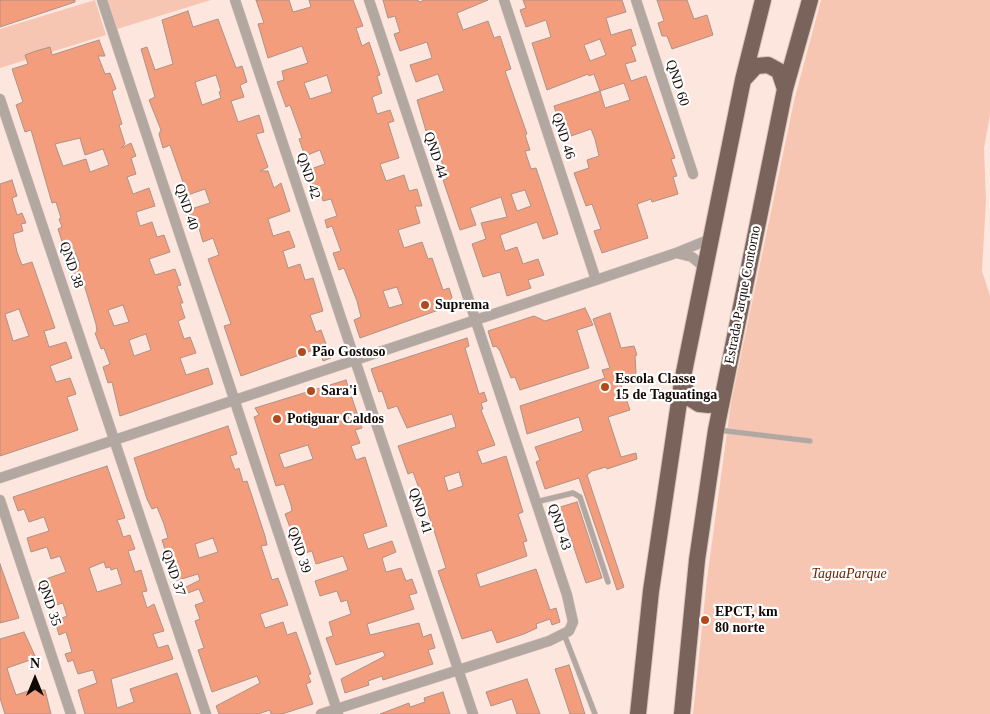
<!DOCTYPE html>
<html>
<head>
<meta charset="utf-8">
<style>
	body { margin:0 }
	#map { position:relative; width:990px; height:714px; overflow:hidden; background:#fde6dd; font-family:"Times New Roman",serif }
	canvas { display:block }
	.north { position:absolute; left:10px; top:654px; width:50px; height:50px; -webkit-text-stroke:4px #fff; paint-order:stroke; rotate:0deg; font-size:14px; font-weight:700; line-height:20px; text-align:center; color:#120906 }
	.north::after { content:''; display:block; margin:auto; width:18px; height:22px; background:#120906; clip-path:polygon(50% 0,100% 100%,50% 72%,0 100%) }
</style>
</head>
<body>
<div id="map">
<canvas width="990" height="714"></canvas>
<div class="north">N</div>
</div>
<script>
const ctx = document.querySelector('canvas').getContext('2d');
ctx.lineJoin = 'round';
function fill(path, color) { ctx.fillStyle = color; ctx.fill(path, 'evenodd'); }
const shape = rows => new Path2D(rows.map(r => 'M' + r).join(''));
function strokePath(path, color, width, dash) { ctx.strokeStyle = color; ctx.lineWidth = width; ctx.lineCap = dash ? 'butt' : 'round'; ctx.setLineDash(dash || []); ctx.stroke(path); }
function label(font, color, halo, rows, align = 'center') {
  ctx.font = font + ' "Times New Roman",serif'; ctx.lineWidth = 4.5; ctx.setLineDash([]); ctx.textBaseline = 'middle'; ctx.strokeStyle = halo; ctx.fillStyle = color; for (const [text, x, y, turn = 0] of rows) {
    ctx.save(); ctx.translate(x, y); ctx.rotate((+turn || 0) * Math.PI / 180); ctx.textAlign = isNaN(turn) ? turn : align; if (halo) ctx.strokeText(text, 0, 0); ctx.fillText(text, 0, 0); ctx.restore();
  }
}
fill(shape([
	[95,0,106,35,0,68,0,29],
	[108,0,211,0,117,29],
	[821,0,990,0,990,115,984,148,986,200,982,271,990,296,990,714,693,714,707,579,731,403,794,101]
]), '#f7c6b3');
const building = shape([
	[0,0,75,0,75,2,0,27,0,0],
	[256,0,289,0,293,12,311,7,309,0,353,0,363,26,356,28,362,46,369,42,380,75,377,76,382,93,372,97,377,114,390,110,394,121,388,123,399,158,380,164,386,181,404,175,409,191,417,189,422,206,415,206,420,223,398,230,404,248,422,242,428,259,432,258,443,290,449,288,452,297,447,307,360,338,354,320,361,317,357,301,344,268,339,270,333,253,341,251,332,226,327,228,325,220,337,216,331,199,323,201,318,185,311,187,305,171,325,164,320,150,305,156,299,139,302,138,290,105,286,107,277,82,284,80,282,71,308,63,302,46,268,58,258,24,264,23,256,0],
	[327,75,332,92,310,99,304,83,327,75],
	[397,287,403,304,389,308,383,291,397,287],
	[383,0,418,0,419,2,425,0,488,0,457,13,463,30,488,21,494,38,500,36,511,69,505,71,527,134,525,135,530,150,525,151,531,169,536,168,558,234,543,239,537,222,500,235,505,251,517,247,523,264,538,259,544,275,528,280,531,288,507,296,500,272,483,277,472,244,486,239,481,223,507,217,501,197,470,208,476,225,460,230,443,180,447,179,433,134,430,135,428,130,426,131,417,100,444,91,438,74,416,82,410,65,432,58,427,42,400,51,394,34,400,32,395,16,388,18,383,0],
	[525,190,531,206,517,211,511,194,525,190],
	[523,0,622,0,626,12,606,18,611,35,631,29,636,45,631,47,636,61,625,64,631,81,646,76,675,158,671,159,677,176,673,177,678,194,652,202,651,199,637,204,648,238,602,253,594,231,601,229,592,204,586,206,574,173,589,168,587,160,599,156,595,139,591,129,571,136,570,132,566,134,562,122,559,123,554,106,600,91,605,108,630,100,624,83,600,91,594,74,589,76,588,74,547,90,532,43,551,37,546,20,526,27,520,10,526,8,523,0],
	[600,39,606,55,590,61,584,45,600,39],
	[657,0,687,0,694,19,707,15,713,35,672,49,667,36,662,36,658,23,664,21,657,0],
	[188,11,193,27,218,19,236,68,242,66,247,82,240,85,244,97,231,101,238,122,259,115,264,132,256,134,268,167,260,171,268,171,274,188,281,183,290,211,268,219,273,236,289,231,295,247,283,251,288,268,300,264,305,280,313,278,323,311,310,315,316,332,321,330,331,358,323,361,319,348,241,376,224,326,231,324,208,259,219,255,213,238,203,242,198,225,190,228,185,211,210,203,205,189,185,196,181,186,184,185,170,145,163,148,159,134,161,130,149,100,155,97,141,49,147,47,155,70,173,64,162,20,188,11],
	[216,75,221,91,219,92,221,98,202,105,195,82,216,75],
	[99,40,105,56,98,56,105,74,110,73,116,89,112,91,122,124,119,125,125,144,121,148,131,143,136,156,131,158,136,174,127,177,133,194,149,188,155,206,136,212,140,226,152,222,157,237,164,235,170,252,149,259,155,275,175,269,181,285,177,286,183,303,180,303,185,318,178,321,184,339,190,337,196,353,180,358,186,375,208,368,213,384,120,416,112,382,108,383,103,367,110,364,104,348,101,349,95,333,97,332,96,324,83,281,81,276,74,278,71,267,80,264,73,248,65,251,58,229,62,227,59,219,61,218,56,202,52,203,31,130,25,132,16,105,23,102,12,69,28,64,25,55,36,51,50,47,52,55,99,40],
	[80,138,85,155,103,149,109,165,90,172,86,159,63,166,55,144,80,138],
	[123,305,129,322,114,326,108,310,123,305],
	[146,334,151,350,134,356,129,340,146,334],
	[12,180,17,196,12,198,17,215,22,213,26,223,21,224,23,231,13,234,17,252,22,265,32,262,55,328,44,331,49,347,66,342,72,358,50,366,56,382,70,378,76,394,67,397,78,430,0,456,0,184,12,180],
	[19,309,29,336,13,341,5,314,19,309],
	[585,308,593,325,577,330,589,368,520,390,515,377,511,378,500,351,496,346,493,347,488,331,534,316,545,321,585,308],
	[610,313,621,348,634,346,637,355,635,356,636,373,619,379,630,410,608,417,621,457,636,453,637,459,607,469,606,467,592,471,587,475,624,587,617,590,579,478,545,489,536,462,540,460,535,447,583,431,579,417,527,434,520,406,605,378,602,370,610,368,593,319,610,313],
	[467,338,469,346,465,348,479,394,484,392,487,401,481,403,483,409,481,410,495,445,477,451,482,464,506,456,523,512,518,514,527,541,523,542,527,556,476,574,480,587,536,569,550,610,556,608,560,622,552,625,550,619,536,624,537,628,524,634,497,643,492,630,462,639,438,571,446,568,433,527,413,472,408,474,398,446,456,427,452,414,407,428,397,406,388,409,382,391,379,392,371,369,467,338],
	[459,472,463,486,448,491,444,477,459,472],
	[346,380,362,428,355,430,360,443,351,446,356,460,365,457,387,526,363,534,368,549,392,541,396,552,382,558,386,572,401,568,406,581,412,579,417,593,409,595,414,609,367,624,370,635,419,623,423,637,431,634,435,648,428,650,433,664,383,680,382,676,368,681,369,685,345,693,341,679,385,656,383,651,336,665,326,638,333,636,329,622,351,614,347,600,341,602,337,591,320,596,315,581,348,570,343,556,316,564,312,551,305,553,301,539,295,541,285,514,292,511,291,505,284,484,276,486,254,417,259,415,255,408,346,380],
	[308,445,313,459,284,468,279,454,308,445],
	[228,426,237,454,230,456,235,470,239,468,243,482,247,481,265,536,267,545,261,546,272,580,278,578,288,605,260,614,265,628,283,622,287,635,296,632,311,674,308,675,311,682,306,684,313,704,282,714,271,714,270,710,258,714,219,714,216,706,260,683,257,676,212,692,198,650,204,648,195,621,200,619,195,605,204,602,199,589,182,595,180,590,200,580,198,574,175,581,162,540,168,538,164,524,157,507,152,509,147,499,134,458,228,426],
	[213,538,218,552,199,558,195,544,213,538],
	[107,466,125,518,117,520,120,527,123,537,130,535,135,549,128,551,135,572,141,570,147,591,142,592,147,608,154,604,164,631,153,634,158,648,168,645,173,659,111,679,117,708,134,702,130,689,177,673,191,714,85,714,78,690,97,683,93,670,78,674,73,660,68,662,65,654,72,652,66,632,59,635,55,621,67,616,63,603,56,605,51,591,45,593,40,581,66,572,60,556,51,559,47,547,31,552,27,538,49,531,44,517,29,522,24,509,18,511,13,497,107,466],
	[104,562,106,568,110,567,111,570,117,568,122,584,97,592,89,568,104,562],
	[577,502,602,578,586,583,560,507,577,502],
	[0,564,19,618,0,623,0,564],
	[24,632,36,658,7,668,10,678,16,695,31,690,45,690,51,714,5,714,0,698,0,639,24,632],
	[569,665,585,714,570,714,555,669,569,665],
	[527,679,540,714,517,714,512,699,491,706,486,692,527,679],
	[443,692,450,714,380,714,409,703,410,707,425,702,424,698,443,692]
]);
fill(building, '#f39d7c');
strokePath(building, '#ac9288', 1);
const service = shape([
	[718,430,810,441],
	[536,502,573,493,580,497,608,582],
	[564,634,595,714]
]);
const minor = shape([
	[102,0,338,713],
	[235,0,473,714],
	[504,0,596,280],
	[636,0,693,174],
	[0,99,206,714],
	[676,253,692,257,705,268],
	[0,478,596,280,676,253,710,239],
	[0,500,71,714],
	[321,714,549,641,569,631,573,622,567,595,369,0]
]);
const trunk = shape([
	[743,80,756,66,768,65,779,71,785,89],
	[682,382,691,399,699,404,709,405,723,395],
	[638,714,651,591,682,382,743,80,763,0],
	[682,714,697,560,716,430,785,89,810,0]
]);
strokePath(service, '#d7c3bb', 6);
strokePath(minor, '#d7c3bb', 11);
strokePath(trunk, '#d7c3bb', 18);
strokePath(service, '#b3a7a2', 5);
strokePath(minor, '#b3a7a2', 10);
strokePath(trunk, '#7a635a', 16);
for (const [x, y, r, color] of [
	[425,305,5,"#b14b1e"],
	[302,352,5,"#b14b1e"],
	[605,387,5,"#b14b1e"],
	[311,391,5,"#b14b1e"],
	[277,419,5,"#b14b1e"],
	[705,620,5,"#b14b1e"]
]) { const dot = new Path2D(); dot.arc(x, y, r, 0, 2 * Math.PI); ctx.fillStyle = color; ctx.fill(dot); strokePath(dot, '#fff', 2); }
label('14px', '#120906', '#fff', [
	["QND 60",677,83,72],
	["QND 46",563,136,72],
	["QND 44",435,155,72],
	["QND 42",308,176,71],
	["QND 40",186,207,71],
	["QND 38",71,265,71],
	["Estrada Parque Contorno",743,295,-79],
	["QND 41",420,511,72],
	["QND 43",559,527,72],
	["QND 39",299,550,72],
	["QND 37",173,573,71],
	["QND 35",49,603,72]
]);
label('bold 14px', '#120906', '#fff', [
	["Suprema",435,305],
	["Pão Gostoso",312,352],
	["Escola Classe",615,379],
	["15 de Taguatinga",615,395],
	["Sara'i",321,391],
	["Potiguar Caldos",287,419],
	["EPCT, km",715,612],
	["80 norte",715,628]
], 'left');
label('italic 14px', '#702500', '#fff', [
	["TaguaParque",849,574]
]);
</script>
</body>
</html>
